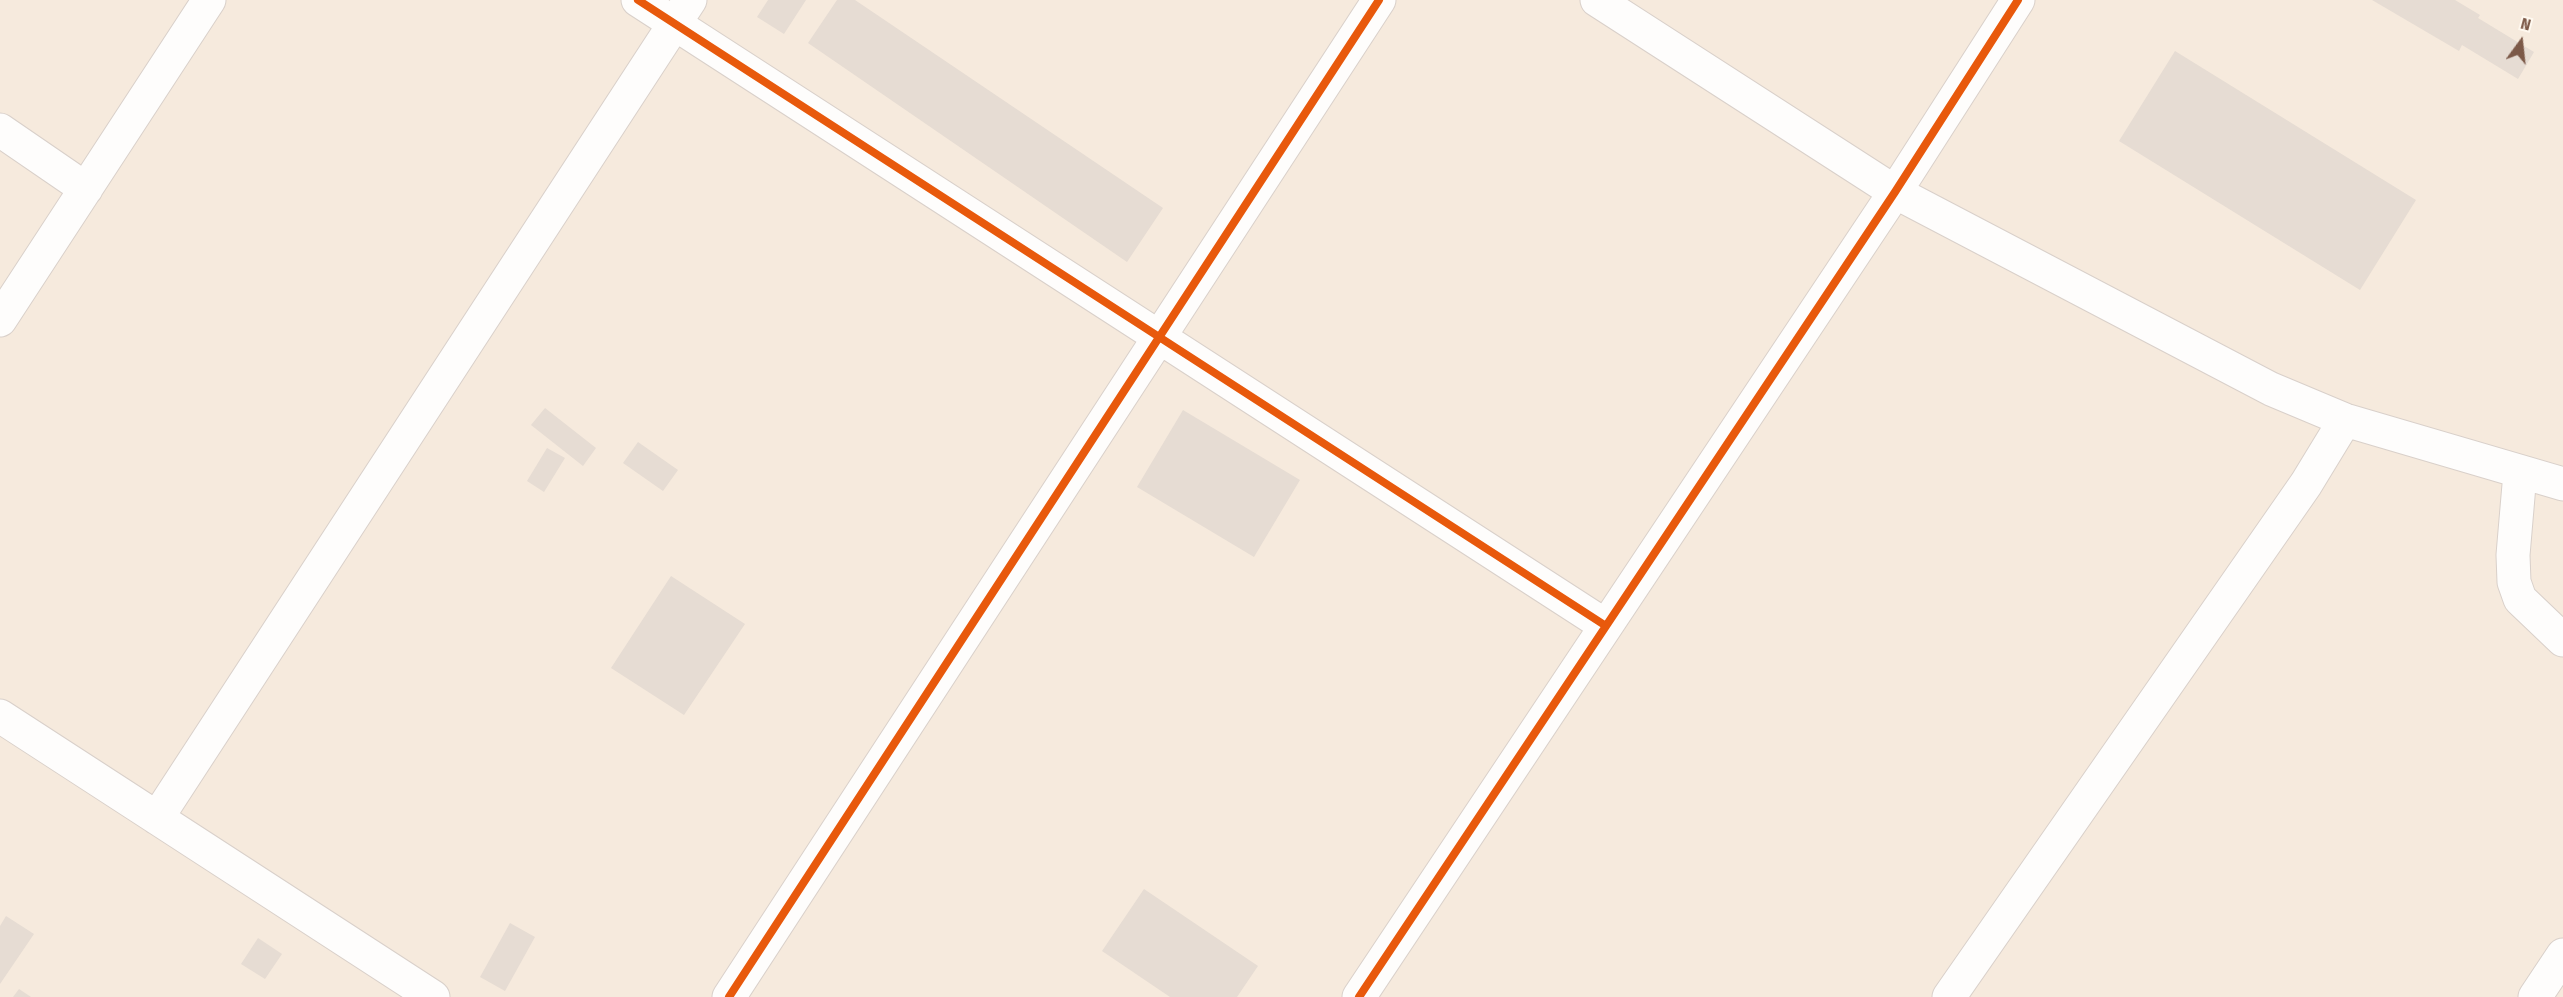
<!DOCTYPE html>
<html>
<head>
<meta charset="utf-8">
<style>
	body { margin:0 }
	#map { position:relative; width:2563px; height:997px; overflow:hidden; background:#f9f4ed; font-family:"Fira Sans Condensed",sans-serif }
	canvas { display:block }
	.north { position:absolute; left:2491px; top:12px; width:60px; height:60px; -webkit-text-stroke:4px #fff9f0; paint-order:stroke; rotate:15deg; font-size:16px; font-weight:700; line-height:24px; text-align:center; color:#7c5948 }
	.north::after { content:''; display:block; margin:auto; width:21px; height:27px; background:#7c5948; clip-path:polygon(50% 0,100% 100%,50% 72%,0 100%) }
</style>
</head>
<body>
<div id="map">
<canvas width="2563" height="997"></canvas>
<div class="north">N</div>
</div>
<script>
const ctx = document.querySelector('canvas').getContext('2d');
ctx.lineJoin = 'round';
function fill(path, color) { ctx.fillStyle = color; ctx.fill(path, 'evenodd'); }
const shape = rows => new Path2D(rows.map(r => 'M' + r).join(''));
function strokePath(path, color, width, dash) { ctx.strokeStyle = color; ctx.lineWidth = width; ctx.lineCap = dash ? 'butt' : 'round'; ctx.setLineDash(dash || []); ctx.stroke(path); }
fill(shape([
	[0,0,2563,0,2563,997,0,997]
]), '#f6eadd');
fill(shape([
	[768,0,806,0,784,34,757,17],
	[837,0,855,0,1163,208,1127,262,808,43],
	[2372,0,2455,0,2480,15,2478,18,2534,52,2518,79,2462,45,2459,51],
	[2175,51,2416,200,2360,290,2119,141],
	[545,408,596,448,583,466,531,425],
	[1183,410,1300,480,1254,557,1137,487],
	[638,442,678,470,663,491,623,463],
	[547,448,565,458,544,492,527,481],
	[671,576,745,624,684,715,611,668],
	[1144,889,1258,966,1237,997,1170,997,1102,951],
	[6,916,34,934,0,984,0,926],
	[510,923,535,937,505,991,480,977],
	[258,938,282,954,265,979,241,964],
	[19,989,31,997,13,997]
]), '#e6dcd3');
const minor = shape([
	[638,0,1606,626],
	[1597,0,1895,192,2271,389,2345,420,2563,484],
	[0,130,86,189],
	[0,320,209,0],
	[2520,473,2513,555,2514,582,2520,599,2563,640],
	[0,716,433,997],
	[157,818,690,0],
	[729,997,1379,0],
	[1359,997,1895,192,2018,0],
	[1949,997,2306,484,2345,420],
	[2535,997,2563,955]
]);
strokePath(minor, '#d9d0ca', 35);
strokePath(minor, '#fefdfc', 33);
strokePath(shape([
	[638,0,1606,626],
	[729,997,1379,0],
	[1359,997,1895,192,2018,0]
]), '#e8590c', 8);
</script>
</body>
</html>
